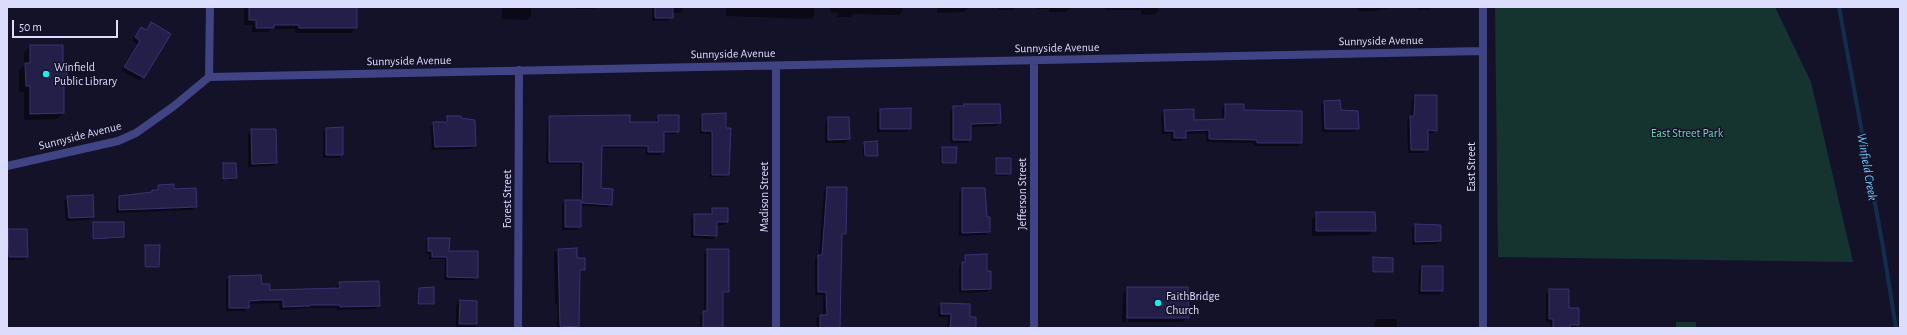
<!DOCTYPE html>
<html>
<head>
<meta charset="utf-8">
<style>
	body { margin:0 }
	#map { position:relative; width:1907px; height:335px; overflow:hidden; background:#141229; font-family:"Alegreya Sans",sans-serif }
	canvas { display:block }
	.frame { position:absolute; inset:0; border:8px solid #dcdcfd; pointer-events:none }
	.scale { position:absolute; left:12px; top:20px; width:106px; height:18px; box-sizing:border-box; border:2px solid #dcdcfd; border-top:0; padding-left:5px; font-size:12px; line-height:14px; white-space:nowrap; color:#dcdcfd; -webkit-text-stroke:3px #141229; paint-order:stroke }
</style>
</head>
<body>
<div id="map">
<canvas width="1907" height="335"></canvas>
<div class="frame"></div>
<div class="scale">50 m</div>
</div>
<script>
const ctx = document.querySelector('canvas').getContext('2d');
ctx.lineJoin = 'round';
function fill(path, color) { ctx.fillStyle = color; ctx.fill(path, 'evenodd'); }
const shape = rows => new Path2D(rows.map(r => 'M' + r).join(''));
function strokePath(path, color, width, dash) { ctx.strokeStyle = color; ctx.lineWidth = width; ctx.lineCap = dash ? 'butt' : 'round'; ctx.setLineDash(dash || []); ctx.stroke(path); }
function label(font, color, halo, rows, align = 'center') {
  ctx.font = font + ' "Alegreya Sans",sans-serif'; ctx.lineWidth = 3; ctx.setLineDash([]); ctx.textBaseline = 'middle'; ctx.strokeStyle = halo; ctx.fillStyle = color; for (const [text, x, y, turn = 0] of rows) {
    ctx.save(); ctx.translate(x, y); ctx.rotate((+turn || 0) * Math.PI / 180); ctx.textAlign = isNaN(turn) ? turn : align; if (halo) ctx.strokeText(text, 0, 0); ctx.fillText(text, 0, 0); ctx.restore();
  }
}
fill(shape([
	[1495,7,1775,7,1811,82,1853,262,1498,257],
	[1676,322,1696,322,1696,328,1676,328]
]), '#15332f');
fill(shape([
	[244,7,356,7,356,28,351,33,295,33,295,29,271,29,268,32,252,32,252,25,244,25],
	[502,7,531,7,531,16,527,20,502,19],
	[577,7,596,7,594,9,577,9],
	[652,7,683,7,683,10,680,13,672,13,672,17,669,20,652,21],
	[713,7,814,7,814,16,811,19,726,16,726,7],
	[830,7,903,7,903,11,899,15,853,14,850,17,837,17,837,13,830,12],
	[937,7,967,7,967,9,964,12,937,13],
	[991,7,1015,7,1012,10,998,10,998,8],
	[1037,7,1081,7,1070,8,1066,12,1049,12,1049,9,1037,9],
	[1105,7,1221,7,1158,8,1158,11,1155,14,1141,15,1141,10,1105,10],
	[1261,7,1316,7,1316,8],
	[1357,7,1395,7,1373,11,1357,11],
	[1417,7,1432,7,1429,10,1418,10],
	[152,24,170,34,140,81,121,70,137,44,132,41,137,32,141,28,146,31],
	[30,46,62,64,66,85,63,88,63,113,57,119,24,120,24,92,19,92,19,70,24,66,24,53],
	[1415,96,1436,130,1432,134,1427,133,1427,149,1424,153,1408,153,1407,120,1411,117,1412,100],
	[1324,102,1340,111,1358,128,1355,132,1322,132,1321,105],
	[965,105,1000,122,997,126,970,127,970,139,967,143,950,143,950,111,953,107,963,107],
	[1226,105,1242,111,1301,143,1298,146,1254,146,1254,143,1206,142,1206,133,1185,134,1185,137,1182,141,1171,141,1171,134,1162,134,1161,114,1164,111,1193,121,1222,120,1222,108],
	[880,110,910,129,907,132,877,132,877,113],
	[725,114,728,174,725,177,710,177,710,134,700,134,700,118,702,115],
	[659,116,678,131,675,134,664,134,664,152,661,155,646,155,646,148,601,148,600,189,611,204,608,207,580,206,580,227,576,230,562,230,562,204,565,201,580,201,580,164,546,164,547,120,550,117,629,123,656,123,656,119],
	[447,117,475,146,471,149,432,150,430,127,434,123,444,123],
	[829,118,849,139,845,143,825,143,825,122],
	[326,128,342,155,339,158,323,158,323,132],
	[251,130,276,163,273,166,248,167,248,134],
	[865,143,877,155,875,157,863,157,863,145],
	[942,148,956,148,954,164,940,164,940,150],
	[996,159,1010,174,1008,176,995,176,995,160],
	[223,164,236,178,234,180,222,180,222,165],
	[158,186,173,190,196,207,192,210,116,213,116,200,120,196,150,194,155,191],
	[827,188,845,234,841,237,839,328,817,328,816,319,820,316,823,316,823,295,815,295,815,259,819,256,824,191],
	[963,189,986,203,986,218,989,232,986,235,959,236,959,193],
	[68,197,93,217,89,220,66,221,64,201],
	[712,209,727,222,724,225,716,225,716,235,713,239,691,238,691,219,694,215,709,215],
	[1317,213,1375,230,1369,235,1312,236,1312,219],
	[94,223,123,237,122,238,92,240,92,224],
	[1415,225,1440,240,1437,244,1412,245,1412,228],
	[8,230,27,257,24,260,7,260],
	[429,239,448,252,477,277,474,280,444,280,445,259,429,259,429,254,426,254,426,242],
	[146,246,158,267,157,268,144,268,144,247],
	[576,249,576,259,584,269,579,273,578,328,557,328,558,304,555,304,554,253,558,250],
	[707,250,728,291,722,295,722,328,700,328,700,316,704,312,704,254],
	[966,256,986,272,990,289,987,292,959,293,959,267],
	[1373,258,1392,271,1390,273,1372,273],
	[1422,267,1442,267,1442,291,1439,295,1418,294,1419,271],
	[229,277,261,285,269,291,336,289,336,287,340,283,379,305,375,309,337,310,337,308,307,308,280,310,279,303,248,304,248,307,245,311,226,311,226,280],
	[1128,288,1188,317,1182,322,1128,322,1128,292,1126,292,1126,322,1122,322,1123,294],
	[419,289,433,304,431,305,417,305,418,290],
	[1550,290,1568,309,1578,324,1574,328,1550,328,1550,322,1546,322,1546,294],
	[460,301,476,302,476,328,456,328,456,305],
	[941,304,969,318,975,327,984,328,947,328,948,317,938,317,938,308],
	[1378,319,1397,319,1397,328,1374,328,1374,323]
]), '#0007');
strokePath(shape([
	[1839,7,1883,247,1896,328]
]), '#122e4d', 4);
const building = shape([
	[249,7,357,7,357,28,299,28,299,25,274,25,274,28,256,28,256,20,249,20,249,7],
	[655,7,673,7,673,18,655,18,655,7],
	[151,22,171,34,144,78,124,67,140,41,135,37,141,27,147,30,151,22],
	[30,45,63,45,63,63,67,63,67,85,64,85,64,113,30,114,30,86,26,86,25,63,30,63,30,45],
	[1415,95,1437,95,1437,131,1428,130,1428,150,1411,150,1410,116,1414,116,1415,95],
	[1340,100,1341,110,1358,111,1359,129,1325,129,1324,101,1340,100],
	[964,104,1000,104,1001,123,971,124,971,140,953,140,953,106,964,106,964,104],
	[1225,104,1244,104,1244,110,1302,111,1302,143,1257,143,1257,140,1209,139,1209,130,1186,131,1186,138,1174,138,1174,131,1165,131,1164,110,1194,109,1194,120,1225,119,1225,104],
	[911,108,911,129,880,129,880,109,911,108],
	[726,113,726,128,731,128,729,175,712,175,712,131,702,131,702,114,726,113],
	[630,115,630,122,658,122,658,115,679,115,679,132,664,132,664,152,648,152,648,146,602,146,601,188,613,189,612,205,582,203,583,162,549,162,549,116,630,115],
	[447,116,461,116,461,118,475,120,476,146,435,147,433,122,447,122,447,116],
	[828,117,849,117,850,139,828,140,828,117],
	[343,127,343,155,326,155,326,128,343,127],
	[251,129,276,129,277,163,252,164,251,129],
	[877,141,878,156,865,156,864,142,877,141],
	[942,147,957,147,956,163,942,163,942,147],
	[996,158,1011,158,1011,174,996,174,996,158],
	[223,163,236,163,237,178,223,179,223,163],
	[174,184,174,189,196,188,197,207,119,210,119,196,152,192,152,190,158,190,158,185,174,184],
	[827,187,847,187,846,234,842,234,840,328,820,328,820,315,827,315,826,292,818,292,818,255,822,255,827,187],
	[962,188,985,188,987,217,990,217,990,232,962,233,962,188],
	[93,195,94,217,69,218,67,196,93,195],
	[565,200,581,200,581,227,565,227,565,200],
	[712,208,728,208,728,222,717,222,717,236,694,235,694,214,712,214,712,208],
	[1316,212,1375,212,1376,231,1316,231,1316,212],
	[93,222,124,222,124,237,93,239,93,222],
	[1415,224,1441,225,1441,241,1415,242,1415,224],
	[8,229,27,229,28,257,9,257,8,229],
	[428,238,450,238,449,251,478,251,478,278,447,277,447,257,432,257,432,251,428,251,428,238],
	[145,245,160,245,159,267,145,267,145,245],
	[577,248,577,258,585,258,585,270,580,270,579,327,560,326,558,249,577,248],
	[707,249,729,249,729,292,723,292,723,328,703,328,703,311,707,311,707,249],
	[987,254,987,271,991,271,991,289,962,290,962,262,965,262,965,255,987,254],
	[1373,257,1393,258,1393,272,1373,272,1373,257],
	[1422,266,1443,266,1443,291,1421,291,1422,266],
	[261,275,262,284,270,284,270,290,340,288,339,282,379,281,380,306,340,307,340,305,310,305,310,306,283,307,283,300,262,300,249,301,249,308,229,308,229,276,261,275],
	[434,287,434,304,418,304,419,288,434,287],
	[1127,287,1188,287,1189,318,1127,318,1127,287],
	[1549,289,1569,289,1569,308,1579,308,1579,325,1570,325,1570,328,1553,328,1553,319,1549,319,1549,289],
	[460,300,477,301,477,324,459,324,460,300],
	[941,303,970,304,970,317,976,317,976,328,950,328,951,314,941,314,941,303]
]);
fill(building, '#231f49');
strokePath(building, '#393373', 1);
strokePath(shape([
	[209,77,210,7],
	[7,166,118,141,136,133,174,106,209,77,1483,51],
	[518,328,519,70],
	[776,328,776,66],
	[1034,328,1034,60],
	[1483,328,1483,7]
]), '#404485', 8);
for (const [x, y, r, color] of [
	[46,74,4,"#13f2f2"],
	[1158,303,4,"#13f2f2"]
]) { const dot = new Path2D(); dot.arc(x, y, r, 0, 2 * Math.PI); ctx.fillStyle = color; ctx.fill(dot); strokePath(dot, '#141229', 1.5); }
label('12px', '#dcdcfd', '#141229', [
	["Sunnyside Avenue",1381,41,-1],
	["Sunnyside Avenue",1057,48,-1],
	["Sunnyside Avenue",733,54,-1],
	["Sunnyside Avenue",409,61,-1],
	["Sunnyside Avenue",80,136,-14],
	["East Street",1471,167,-90],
	["Jefferson Street",1022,194,-90],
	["Madison Street",764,197,-90],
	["Forest Street",507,199,-90]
]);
label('12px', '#dcdcfd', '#141229', [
	["Winfield",54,67],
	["Public Library",54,81],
	["FaithBridge",1166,296],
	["Church",1166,310]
], 'left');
label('12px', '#6bdab3', '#141229', [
	["East Street Park",1687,133]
]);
label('italic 13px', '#70c6f7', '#141229', [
	["Winfield Creek",1867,167,80]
]);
</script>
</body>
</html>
